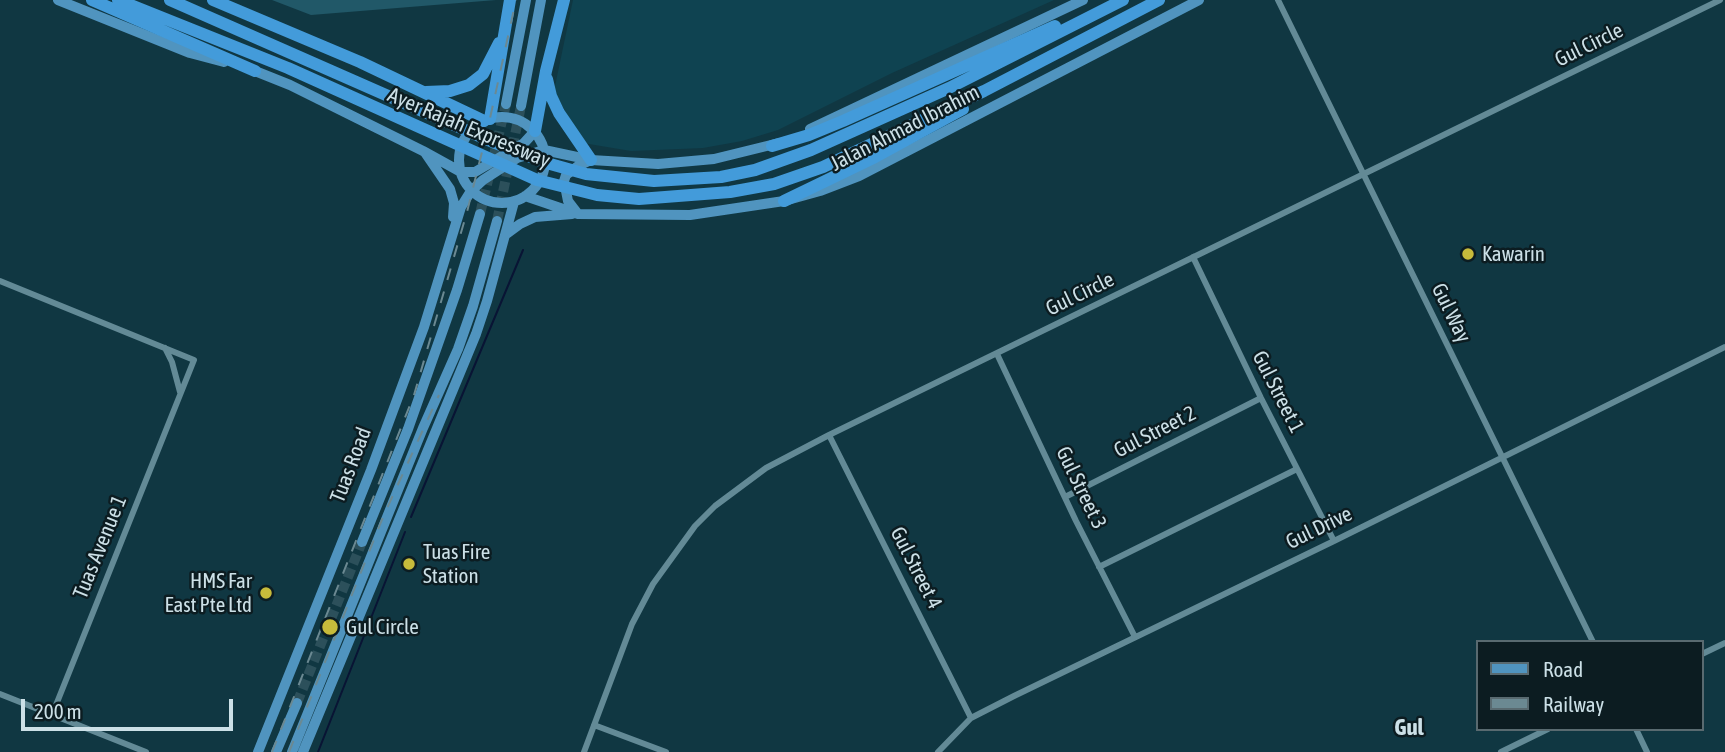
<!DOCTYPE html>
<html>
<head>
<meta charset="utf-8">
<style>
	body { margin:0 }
	#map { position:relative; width:1725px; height:752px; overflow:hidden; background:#103742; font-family:"Asap Condensed",sans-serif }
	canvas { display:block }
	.legend { position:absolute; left:1476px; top:640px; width:228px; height:91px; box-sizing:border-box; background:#0c1c21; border:2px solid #596a70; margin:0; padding:9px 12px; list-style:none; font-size:21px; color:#cce0e7 }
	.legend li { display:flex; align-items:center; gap:14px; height:35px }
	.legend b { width:35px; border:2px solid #596a70 }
	.scale { position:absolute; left:21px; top:699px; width:212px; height:32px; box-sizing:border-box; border:4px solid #cce0e7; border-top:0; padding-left:9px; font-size:21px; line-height:24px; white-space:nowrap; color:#cce0e7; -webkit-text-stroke:5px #0c1c21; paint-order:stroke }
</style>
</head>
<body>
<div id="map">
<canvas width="1725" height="752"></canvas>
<ul class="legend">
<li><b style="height:9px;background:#5094bf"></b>Road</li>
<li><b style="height:9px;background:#6b8992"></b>Railway</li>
</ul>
<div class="scale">200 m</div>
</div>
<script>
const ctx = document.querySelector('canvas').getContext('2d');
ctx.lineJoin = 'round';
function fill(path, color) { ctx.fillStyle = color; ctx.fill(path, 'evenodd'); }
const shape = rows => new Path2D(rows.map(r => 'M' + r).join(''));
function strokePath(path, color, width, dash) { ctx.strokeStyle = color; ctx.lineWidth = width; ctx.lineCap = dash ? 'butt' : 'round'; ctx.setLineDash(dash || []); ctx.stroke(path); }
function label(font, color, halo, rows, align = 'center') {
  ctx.font = font + ' "Asap Condensed",sans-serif'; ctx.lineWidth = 5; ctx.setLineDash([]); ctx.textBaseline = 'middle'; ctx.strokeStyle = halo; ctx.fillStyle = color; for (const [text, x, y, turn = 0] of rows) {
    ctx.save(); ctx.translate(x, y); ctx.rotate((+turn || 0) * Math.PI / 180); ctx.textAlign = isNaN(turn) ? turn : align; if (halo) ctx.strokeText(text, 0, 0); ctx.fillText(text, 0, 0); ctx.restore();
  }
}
fill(shape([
	[573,0,1054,0,892,73,778,130,742,141,703,148,631,151,583,143,554,91]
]), '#0f4351');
fill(shape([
	[272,0,496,0,311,15]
]), '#215868');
strokePath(shape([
	[411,517,523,250],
	[318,752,405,532]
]), '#091434', 2);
strokePath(shape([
	[480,214,506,104],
	[497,221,521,106],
	[297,703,362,542]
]), '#2c505b', 10, [10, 5]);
strokePath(shape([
	[1278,0,1593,642],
	[1193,257,1261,398,1334,541],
	[0,281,194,360,52,715],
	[165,348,172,362,180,392],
	[997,354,1076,521,1135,637],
	[829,435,971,718],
	[1065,497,1261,398],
	[1099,567,1297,469],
	[1702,654,1725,643],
	[0,694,146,752],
	[594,725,666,752],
	[1636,729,1647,752],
	[584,752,632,624,653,584,695,526,715,506,766,468,829,435,1720,0],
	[938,752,971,718,1014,696,1334,541,1725,347],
	[1501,752,1548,729]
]), '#638a96', 6);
strokePath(shape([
	[58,0,190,53,224,62],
	[250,69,290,85,423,151,461,172],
	[506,104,526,0],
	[521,106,541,0],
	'459 160a43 43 0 1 1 86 0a43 43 0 1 1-86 0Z',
	[810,129,1083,0],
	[426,154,450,189,454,203,453,217],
	[461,172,475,172,524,143,535,131],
	[525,196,578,214,690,215,784,201,820,191,859,176,1199,0],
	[578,214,568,201,564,181,566,175,578,166,591,160],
	[505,235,520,224,535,217,572,214],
	[362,542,408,429,457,290,480,214],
	[258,752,371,470,424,327,461,207,471,191,483,180,517,158,544,150,591,160,658,164,714,159,779,143],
	[276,752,297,703],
	[292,752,423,428,458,349,473,306,497,221],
	[303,752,476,334,487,301,514,202]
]), '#5094bf', 10);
strokePath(shape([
	[92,0,255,71],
	[118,0,288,68,537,180,597,195,639,199,730,192,774,184,823,167,984,91,1159,0],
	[170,0,495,143,543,162,586,174,654,181,721,177,755,170,811,150,949,88,1123,0],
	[213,0,360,62,484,121],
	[547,79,551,96,559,113,591,160],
	[426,92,450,91,469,85,483,74,499,43],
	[490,119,510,0],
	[535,131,546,71,564,0],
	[772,146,809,135,843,121,1055,26],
	[784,201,875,157,963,109]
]), '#439bda', 12);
strokePath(shape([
	[272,752,414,395,467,212,487,132,516,0],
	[289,752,383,517,439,395]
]), '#6b8992', 2, [12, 12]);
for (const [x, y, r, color] of [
	[1468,254,7,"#c7bb3b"],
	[409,564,7,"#c7bb3b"],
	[266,593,7,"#c7bb3b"],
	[330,627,9,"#c7bb3b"]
]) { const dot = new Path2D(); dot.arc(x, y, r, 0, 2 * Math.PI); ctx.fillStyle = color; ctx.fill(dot); strokePath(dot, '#0c1c21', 2.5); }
label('21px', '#cce0e7', '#0c1c21', [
	["Gul Circle",1589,45,-26],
	["Ayer Rajah Expressway",469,128,23],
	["Jalan Ahmad Ibrahim",905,128,-27],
	["Gul Circle",1080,294,-26],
	["Gul Way",1451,313,64],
	["Gul Street 1",1278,392,63],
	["Gul Street 2",1155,432,-27],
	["Tuas Road",351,465,-69],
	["Gul Street 3",1081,488,64],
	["Gul Drive",1319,528,-26],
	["Tuas Avenue 1",100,547,-68],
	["Gul Street 4",916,568,63]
]);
label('21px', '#cce0e7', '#0c1c21', [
	["Kawarin",1482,254],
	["Tuas Fire",423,552],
	["Station",423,576],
	["HMS Far",252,581,"right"],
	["East Pte Ltd",252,605,"right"],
	["Gul Circle",346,627]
], 'left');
label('bold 23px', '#cce0e7', '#0c1c21', [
	["Gul",1409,728]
]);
</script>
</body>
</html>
